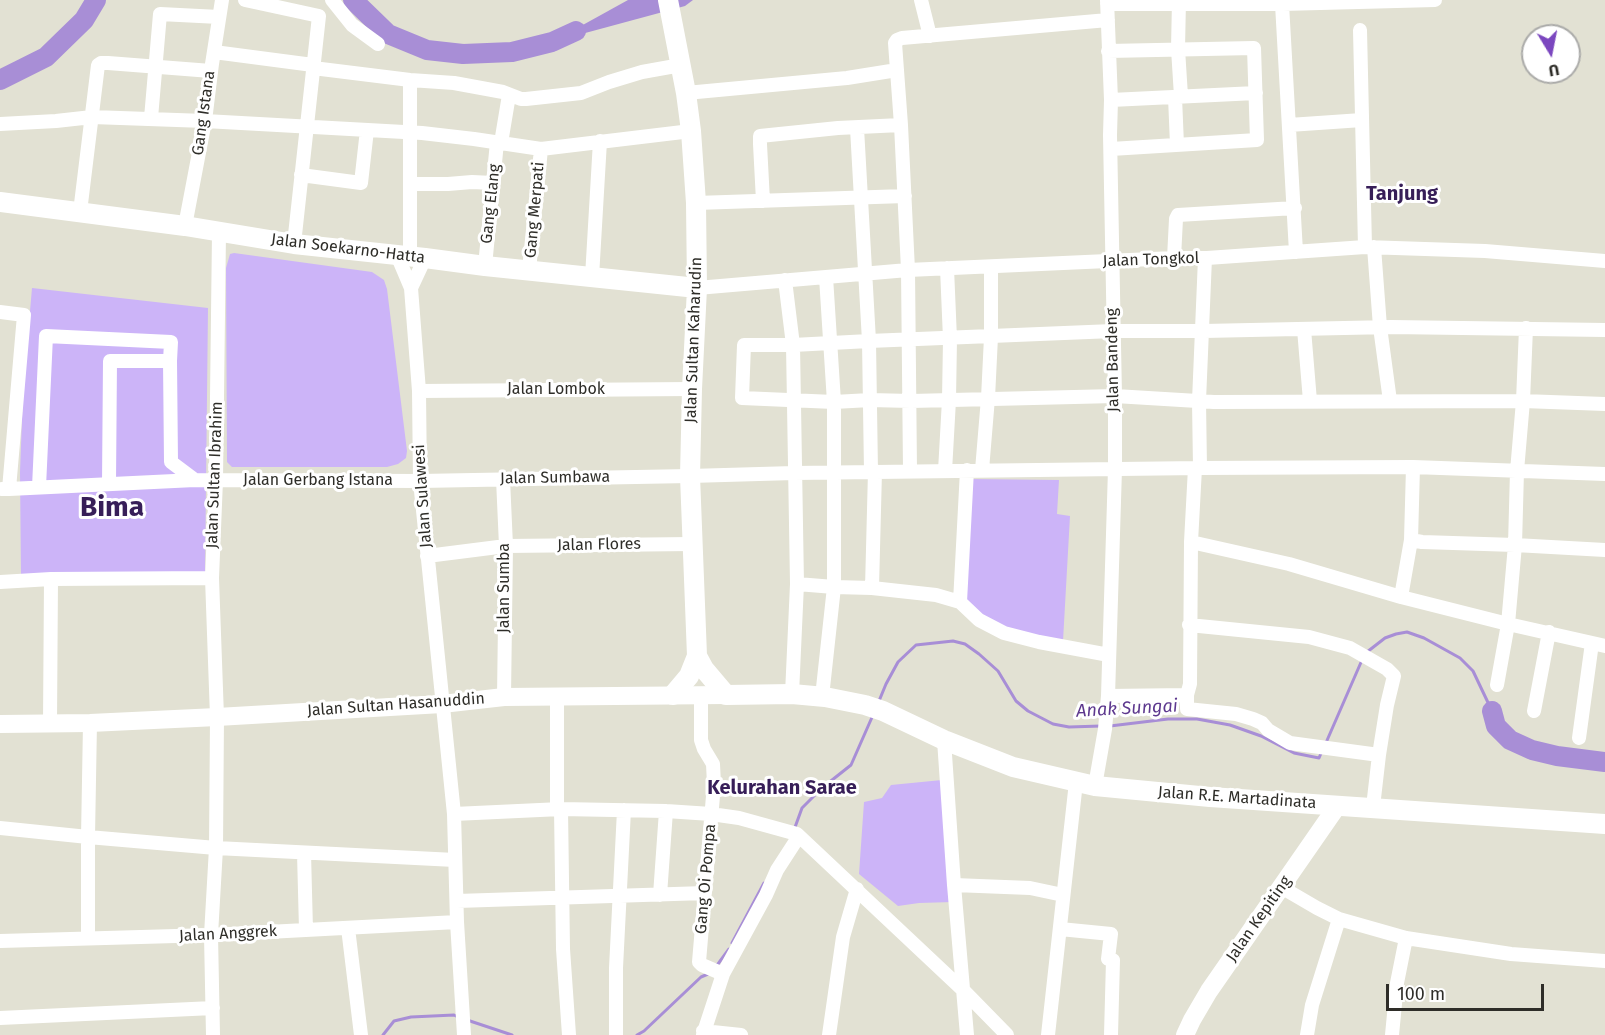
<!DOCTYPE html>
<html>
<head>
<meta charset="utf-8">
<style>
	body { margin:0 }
	#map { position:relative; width:1605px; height:1035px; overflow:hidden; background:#e2e1d3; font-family:"Fira Sans",sans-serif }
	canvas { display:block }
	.north { position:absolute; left:1521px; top:24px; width:60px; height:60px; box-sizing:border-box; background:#fff; border:2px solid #ababa9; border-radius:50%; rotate:170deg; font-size:16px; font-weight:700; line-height:24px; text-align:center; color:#2e2d28 }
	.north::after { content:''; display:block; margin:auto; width:21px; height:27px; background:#7b47bf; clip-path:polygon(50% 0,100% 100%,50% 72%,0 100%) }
	.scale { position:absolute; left:1386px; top:984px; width:158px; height:27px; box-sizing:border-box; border:3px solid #2e2d28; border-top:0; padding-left:8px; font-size:18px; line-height:21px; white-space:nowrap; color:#2e2d28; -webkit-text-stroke:4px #fff; paint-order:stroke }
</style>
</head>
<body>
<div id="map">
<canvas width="1605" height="1035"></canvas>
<div class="north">U</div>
<div class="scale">100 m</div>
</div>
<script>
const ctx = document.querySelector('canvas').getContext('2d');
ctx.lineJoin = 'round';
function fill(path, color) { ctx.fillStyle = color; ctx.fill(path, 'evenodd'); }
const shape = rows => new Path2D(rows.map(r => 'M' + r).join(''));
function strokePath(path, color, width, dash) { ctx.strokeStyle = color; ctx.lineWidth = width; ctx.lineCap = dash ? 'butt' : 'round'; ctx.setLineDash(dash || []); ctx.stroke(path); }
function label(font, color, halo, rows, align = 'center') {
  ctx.font = font + ' "Fira Sans",sans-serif'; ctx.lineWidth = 6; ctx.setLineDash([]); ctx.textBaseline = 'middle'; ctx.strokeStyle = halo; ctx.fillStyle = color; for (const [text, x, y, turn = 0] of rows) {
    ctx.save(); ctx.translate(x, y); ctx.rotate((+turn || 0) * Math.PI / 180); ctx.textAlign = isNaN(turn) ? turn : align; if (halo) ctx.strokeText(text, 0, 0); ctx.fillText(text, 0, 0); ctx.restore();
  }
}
fill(shape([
	[234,253,372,272,384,280,387,289,407,451,406,458,398,464,387,467,232,467,227,462,226,268,230,254],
	[32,288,208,308,205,573,21,577,20,472,23,392],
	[968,479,1059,480,1057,514,1070,516,1063,641,1005,629,985,620,965,599],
	[942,780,953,902,919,903,898,906,859,874,864,802,882,798,891,785]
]), '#ccb4f8');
fill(shape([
	[628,0,693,0,685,6,552,42]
]), '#a88ed6');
strokePath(shape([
	[1367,652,1385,638,1396,634,1407,632,1424,638,1460,658,1473,671,1492,711],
	[879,701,886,684,898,662,916,645,953,641,965,644,979,654,998,671,1016,701,1028,711,1053,724,1069,727,1101,726],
	[1110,726,1168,719,1197,719,1230,725,1261,736,1294,753,1319,758,1322,751],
	[1325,745,1362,660],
	[794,830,802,808,822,788,851,765,873,715],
	[732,943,764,883],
	[715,968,729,949],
	[467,1020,512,1035],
	[383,1035,394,1021,411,1017,454,1015,458,1017],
	[637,1035,644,1031,701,977,708,974]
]), '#a88ed6', 3);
strokePath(shape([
	[353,0,388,34,427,50,463,54,512,52,552,42,576,31],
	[0,80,46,57,84,20,96,0],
	[1492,711,1496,726,1510,740,1532,750,1557,756,1605,762]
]), '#a88ed6', 20);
strokePath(shape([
	[245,0,319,16,294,244],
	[332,0,352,25,378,44],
	[921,0,930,36],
	[1179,0,1178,49,1181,96],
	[1107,4,1282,4,1435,0],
	[1282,4,1296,252],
	[1360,30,1365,247],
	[1108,51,1254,48,1257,140,1111,149],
	[214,52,313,65],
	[313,68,410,80,454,83,503,92,521,99,526,99,581,93,609,82,642,72,681,65],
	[410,80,410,256],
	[686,93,847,78,897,70],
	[1175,97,1177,145],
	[1111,100,1256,93],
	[151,118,160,14,219,17],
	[0,124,56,121,92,117,205,121,422,133,474,139,541,149,691,131],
	[1289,125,1362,120],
	[857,128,869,341,871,472],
	[501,143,509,95],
	[301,175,361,183,367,130],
	[410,184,448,184,472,182,493,183],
	[763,201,760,144,760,136,838,128,901,125],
	[696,203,905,196],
	[80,212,98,65,101,63,108,63,211,71],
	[185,226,205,121,212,64,222,0],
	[1374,247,1380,327,1390,401],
	[397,255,411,288],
	[425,258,411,288,419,391,420,481,454,814,457,922,464,1035],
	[1174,258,1176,219,1178,215,1295,208],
	[485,266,497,142],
	[529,270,541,149],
	[592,277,600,141],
	[826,277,834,402,834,587,872,588],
	[785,280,793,345,797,584,834,587,822,697],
	[697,288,908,270,1174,258,1207,258,1365,247,1485,251,1605,261],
	[0,312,24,315,9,489,2,489],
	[1304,329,1310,401],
	[1605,330,1391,327,1204,331,1113,331,869,341,793,345,744,345,742,398,834,402,870,400,911,401,1115,396,1214,402,1523,401,1605,404],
	[419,391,692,389],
	[1195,468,1191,542,1289,564,1401,597,1508,624,1605,646],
	[1200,468,1199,401,1205,258],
	[967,470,960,602,979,620,1004,633,1039,642,1109,655],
	[982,470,988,398,991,337,991,267],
	[875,471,872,588,936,595,960,602],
	[910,471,908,270,901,125,895,43,897,40,902,38,1108,20],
	[945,471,949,400,950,339,947,268],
	[503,479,506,546,504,697],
	[109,483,110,361,170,361,171,462,195,480],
	[39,487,46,336,171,342,170,361],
	[9,489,195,480,420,481,690,476,794,473,1200,468,1413,467,1605,474],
	[1411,540,1422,542,1515,545,1605,550],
	[427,556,506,546,692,544],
	[0,582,51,579,212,578],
	[1401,597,1411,540,1413,467],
	[1189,625,1309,637,1350,648,1387,669,1394,676,1387,705,1379,755,1373,807],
	[1497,685,1508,624,1515,545,1517,471,1523,401,1526,328],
	[792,694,797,584],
	[701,695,701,740,704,749,713,764,714,784,699,962,702,965,723,974],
	[1187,695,1190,684,1191,542],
	[557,696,557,809],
	[1108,696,1187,695,1187,709,1236,714,1253,719,1262,723,1268,730,1290,743,1379,755],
	[1534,711,1549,632],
	[50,723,51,579],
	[1579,738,1592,643],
	[944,740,954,885,967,1035],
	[1095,786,1105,729,1108,696,1115,469,1115,396,1110,135,1111,100,1107,0],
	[561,809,563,949,569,1035],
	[454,814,561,809,666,811,711,814,739,818,797,834,964,991,1007,1035],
	[0,828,88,837,216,848,455,860],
	[304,853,306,930],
	[954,885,1030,888,1063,895],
	[1281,887,1317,908,1339,919,1406,938,1511,954,1605,961],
	[660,895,666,811],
	[457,901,705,893],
	[348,928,361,1035],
	[1060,929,1111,934,1108,959,1113,960,1111,1035],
	[88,938,88,837,90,723],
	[0,941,211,935,457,922],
	[0,1018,213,1008],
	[703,1031,741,1035],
	[213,1035,211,935,216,848,217,717,212,578,216,480,219,232],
	[616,1035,616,968,624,810],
	[703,1035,723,974,766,895,777,870,799,836],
	[829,1035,843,937,857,889],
	[1048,1035,1076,782],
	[1307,1035,1312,1005,1339,919],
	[1392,1035,1397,983,1406,938]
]), '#fff', 14);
strokePath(shape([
	[0,724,90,723,217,717,442,704,504,697,726,695],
	[1185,1035,1192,1020,1209,991,1338,805]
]), '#fff', 18);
strokePath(shape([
	[668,0,686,93,691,131,696,203,697,288,692,389,690,476,697,656,689,676,673,695],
	[0,202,185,226,294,244,425,258,485,266,697,288],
	[697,656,704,669,726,695,792,694,825,697,865,705,883,711,944,740,1013,767,1095,786,1210,797,1605,824]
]), '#fff', 20);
label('16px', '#2e2d28', '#fff', [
	["Gang Istana",204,113,-82],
	["Gang Elang",491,204,-84],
	["Gang Merpati",535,210,-85],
	["Jalan Soekarno-Hatta",348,249,7],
	["Jalan Tongkol",1151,260,-2],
	["Jalan Sultan Kaharudin",694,340,-88],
	["Jalan Bandeng",1113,360,-91],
	["Jalan Lombok",556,390],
	["Jalan Sultan Ibrahim",215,475,-88],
	["Jalan Sumbawa",555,478,-1],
	["Jalan Gerbang Istana",318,481],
	["Jalan Sulawesi",423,496,-94],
	["Jalan Flores",599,545,-1],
	["Jalan Sumba",505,588,-90],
	["Jalan Sultan Hasanuddin",396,705,-4],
	["Jalan R.E. Martadinata",1237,798,4],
	["Gang Oi Pompa",706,879,-85],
	["Jalan Kepiting",1259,919,-55],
	["Jalan Anggrek",228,934,-3]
]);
label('italic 18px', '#5d388e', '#fff', [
	["Anak Sungai",1127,709,-3]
]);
label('bold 20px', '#371e58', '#fff', [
	["Tanjung",1402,194],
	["Kelurahan Sarae",782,788]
]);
label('bold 28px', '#371e58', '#fff', [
	["Bima",112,508]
]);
</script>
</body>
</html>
